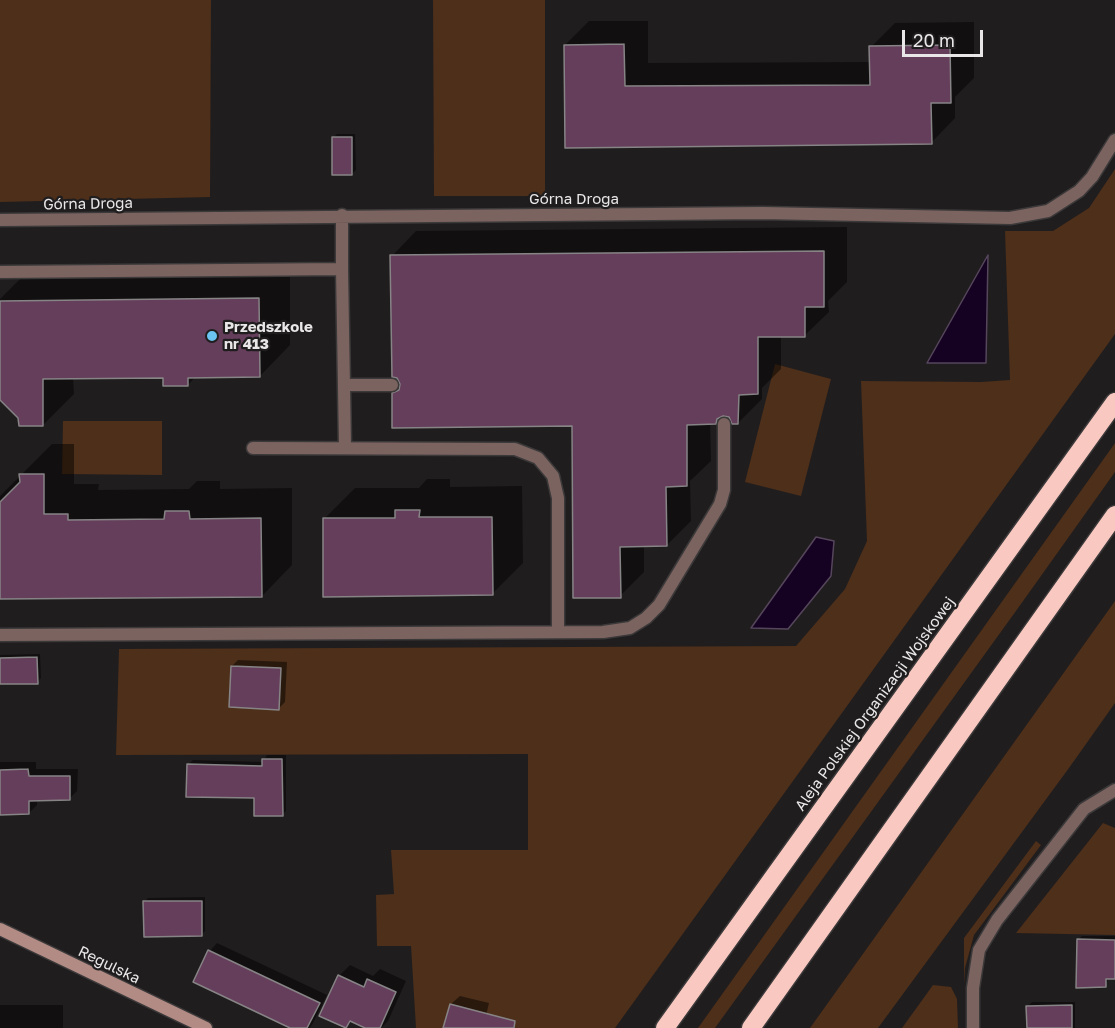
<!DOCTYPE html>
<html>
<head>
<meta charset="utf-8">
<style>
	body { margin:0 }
	#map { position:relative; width:1115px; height:1028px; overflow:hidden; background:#201d1e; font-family:"Golos Text",sans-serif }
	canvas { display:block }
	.scale { position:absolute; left:902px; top:30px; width:81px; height:27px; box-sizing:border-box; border:3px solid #e9e7e7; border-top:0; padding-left:8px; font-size:18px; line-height:21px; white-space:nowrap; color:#e9e7e7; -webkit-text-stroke:4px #201d1e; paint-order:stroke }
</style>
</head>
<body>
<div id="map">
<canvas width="1115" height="1028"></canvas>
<div class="scale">20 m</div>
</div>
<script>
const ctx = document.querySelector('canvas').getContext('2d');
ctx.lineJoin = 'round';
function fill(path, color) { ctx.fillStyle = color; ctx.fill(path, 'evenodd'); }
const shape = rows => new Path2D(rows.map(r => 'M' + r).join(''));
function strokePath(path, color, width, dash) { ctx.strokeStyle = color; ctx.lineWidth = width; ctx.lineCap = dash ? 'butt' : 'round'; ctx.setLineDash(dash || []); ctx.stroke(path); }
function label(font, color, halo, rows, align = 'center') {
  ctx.font = font + ' "Golos Text",sans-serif'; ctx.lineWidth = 4.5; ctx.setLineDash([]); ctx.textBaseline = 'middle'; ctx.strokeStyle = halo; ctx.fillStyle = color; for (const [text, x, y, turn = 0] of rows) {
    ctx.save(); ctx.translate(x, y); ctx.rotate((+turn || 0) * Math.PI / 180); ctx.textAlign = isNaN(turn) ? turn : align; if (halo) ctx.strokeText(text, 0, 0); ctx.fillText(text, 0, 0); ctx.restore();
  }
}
fill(shape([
	[0,0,211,0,210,197,0,202],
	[433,0,545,0,545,196,434,196],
	[1115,169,1115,334,615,1028,416,1028,411,946,377,946,376,895,394,894,391,850,528,850,528,754,116,755,119,649,796,646,845,589,867,541,861,381,981,382,1010,380,1005,231,1053,231,1089,208],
	[775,364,831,379,801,496,745,482],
	[63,421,162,421,162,475,62,474],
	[1115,443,1115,472,1021,604,715,1028,698,1028],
	[1115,601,1115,703,1069,768,878,1028,810,1028],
	[1103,823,1115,828,1115,935,1016,933],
	[1036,841,1041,845,974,935,965,968,964,984,964,938],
	[933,985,951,987,957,999,958,1028,902,1028]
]), '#4d2f1a');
const water = shape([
	[988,255,986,363,927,363,988,255],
	[816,537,834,541,831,576,788,629,751,628,816,537]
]);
fill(water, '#150121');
strokePath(water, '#55465c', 1.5);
fill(shape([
	[589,21,648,21,648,63,871,62,871,47,895,23,974,22,974,78,955,97,955,118,931,143,566,146,565,45],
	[337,134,355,134,356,170,352,174,333,138],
	[847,227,847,282,828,301,829,312,804,336,781,336,781,369,762,388,762,399,738,423,724,414,715,423,710,423,711,461,690,481,691,521,667,545,644,545,644,572,620,596,573,424,393,394,401,386,392,256,416,231],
	[290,268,290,345,260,376,196,376,188,385,165,377,73,378,74,394,43,425,20,417,0,398,0,299,28,271],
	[52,444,74,444,74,484,99,484,98,490,189,489,197,481,220,481,220,489,292,488,292,565,262,596,0,598,0,496],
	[427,479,450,479,450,487,522,486,523,563,492,594,324,519,355,488,419,488],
	[40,654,41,678,37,682,0,683,0,655],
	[238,660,287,662,285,702,279,708,232,666],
	[267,755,286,755,286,811,282,815,256,796,189,764,193,760,263,762],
	[0,762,36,762,36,769,78,769,77,791,69,799,37,799,37,805,29,813,0,814],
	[205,897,205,931,201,935,144,902,148,898],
	[1082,936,1115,936,1115,978,1109,978,1105,986,1078,940],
	[217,943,327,995,312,1025,309,1028,293,1028,210,951],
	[350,965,373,976,380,969,406,981,388,1021,381,1028,369,1028,352,1021,346,1027,339,976],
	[460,996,489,1003,483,1028,444,1028,451,1004],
	[1032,1002,1075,1002,1075,1028,1028,1028,1028,1006],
	[0,1005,63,1005,63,1028,0,1028]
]), '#0007');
const building = shape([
	[624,44,625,86,870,85,869,46,950,45,951,103,931,103,932,144,565,148,564,45,624,44],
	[332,137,352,137,352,175,332,175,332,137],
	[824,251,824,307,805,307,805,337,758,337,758,394,739,395,738,424,732,424,729,417,723,416,717,419,716,424,687,425,687,486,666,487,667,546,620,547,621,598,573,598,572,426,392,428,392,393,399,390,400,384,397,378,392,377,390,255,824,251],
	[259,298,260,377,188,378,188,386,163,386,163,378,43,379,43,426,19,426,18,418,0,400,0,301,259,298],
	[19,474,44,474,44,514,68,514,68,520,164,519,165,511,189,511,190,519,261,518,262,597,0,599,0,502,20,482,19,474],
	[395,510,420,510,419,517,492,517,493,595,323,597,323,518,395,518,395,510],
	[37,657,38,684,0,684,0,658,37,657],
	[231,666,281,668,279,710,229,707,231,666],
	[262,759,282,759,283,816,254,816,254,798,186,797,187,764,262,766,262,759],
	[28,769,29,776,70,776,70,800,29,801,29,814,0,815,0,770,28,769],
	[143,901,202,901,202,936,144,937,143,901],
	[1077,939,1115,940,1115,979,1106,979,1106,987,1076,988,1077,939],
	[208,950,320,1003,307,1028,290,1028,193,982,208,950],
	[338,975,364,987,367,979,396,992,380,1028,365,1028,350,1021,346,1028,319,1016,338,975],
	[450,1004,515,1021,514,1028,443,1028,450,1004],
	[1072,1005,1072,1028,1027,1028,1026,1006,1072,1005]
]);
fill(building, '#653e5b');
strokePath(building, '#878486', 1.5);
const street = shape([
	[0,220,762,213,1010,218,1048,211,1079,191,1092,177,1115,140],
	[342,269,345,446],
	[0,272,342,269,342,215],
	[345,385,392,385],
	[253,448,515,449,538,458,553,476,558,498,558,631],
	[0,635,603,632,630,628,646,618,659,605,720,504,724,490,724,424],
	[973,1028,973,988,979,950,997,920,1084,809,1115,790]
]);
const secondary = shape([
	[0,929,206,1028]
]);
const highway = shape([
	[665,1028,1115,402],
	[751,1028,1115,515]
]);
strokePath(street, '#3c393a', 15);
strokePath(secondary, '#3c393a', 15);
strokePath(highway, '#3c393a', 21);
strokePath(street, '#7b635f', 12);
strokePath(secondary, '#b18b84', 12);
strokePath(highway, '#f9c9c1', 18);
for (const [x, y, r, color] of [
	[212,336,6,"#6ac3f1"]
]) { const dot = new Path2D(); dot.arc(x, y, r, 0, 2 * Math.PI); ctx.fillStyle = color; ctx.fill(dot); strokePath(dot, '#201d1e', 2); }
label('15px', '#e9e7e7', '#201d1e', [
	["Górna Droga",574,199],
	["Górna Droga",88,204,-1],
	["Aleja Polskiej Organizacji Wojskowej",875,704,-54],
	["Regulska",109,965,26]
]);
label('bold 15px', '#e9e7e7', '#201d1e', [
	["Przedszkole",224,327],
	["nr 413",224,344]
], 'left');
</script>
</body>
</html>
